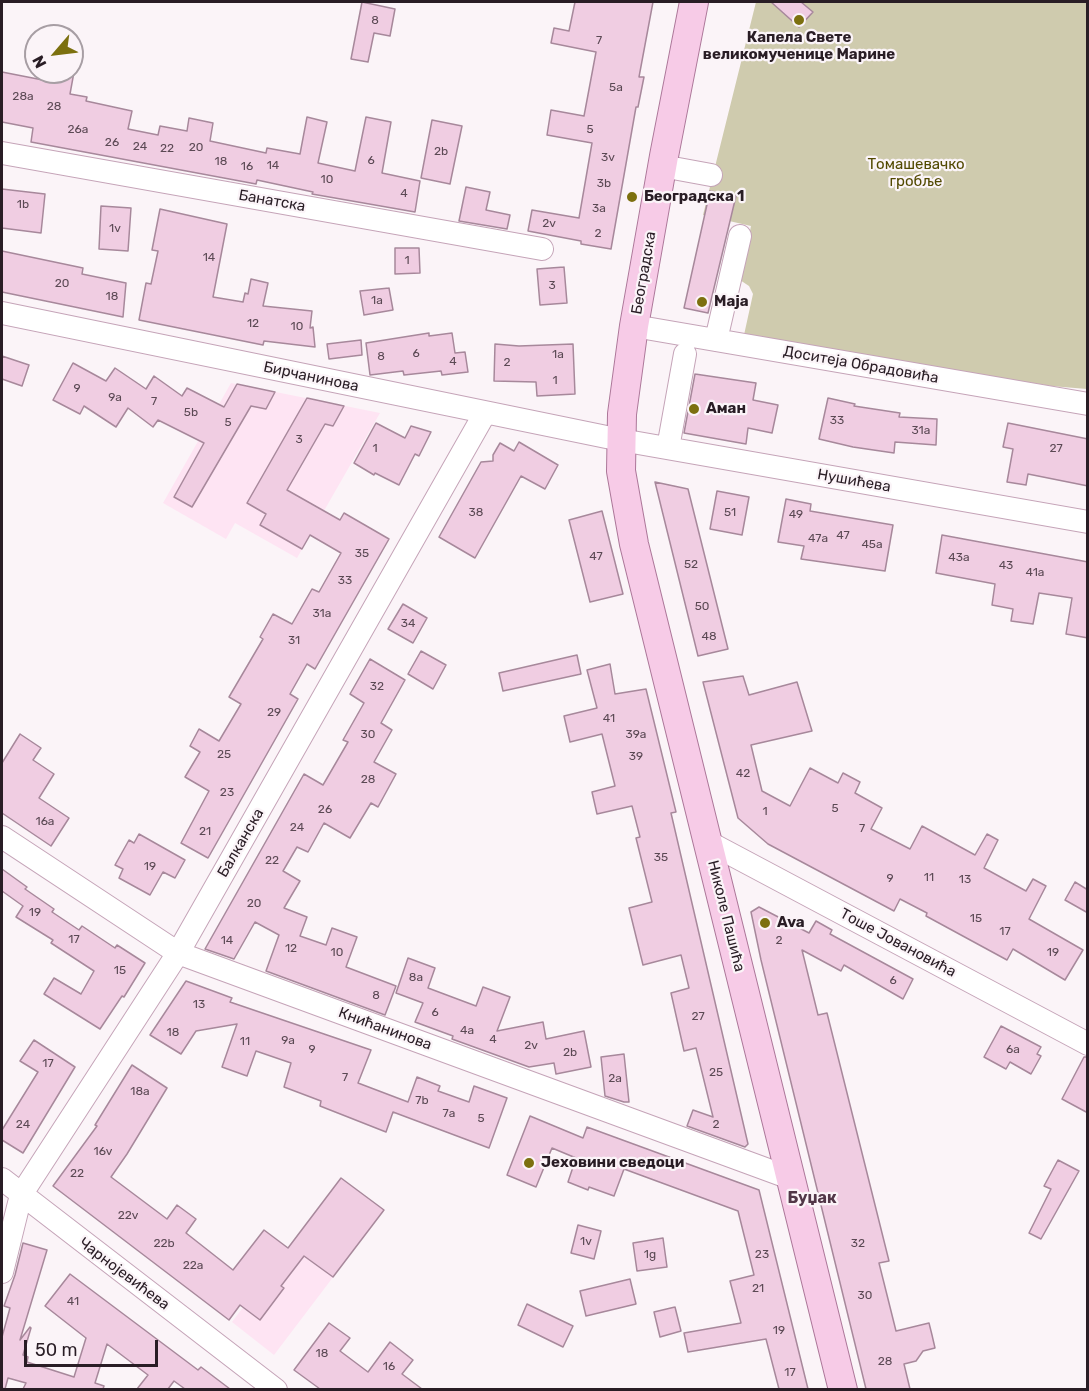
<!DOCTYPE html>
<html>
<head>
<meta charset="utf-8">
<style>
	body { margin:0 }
	#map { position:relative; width:1089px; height:1391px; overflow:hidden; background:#fbf4f8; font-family:Rubik,sans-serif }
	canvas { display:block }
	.frame { position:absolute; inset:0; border:3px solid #291d25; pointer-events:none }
	.north { position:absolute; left:24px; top:24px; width:60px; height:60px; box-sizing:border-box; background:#fbf4f8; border:2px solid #a79ea4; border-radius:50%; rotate:242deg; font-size:16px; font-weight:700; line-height:24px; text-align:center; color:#291d25 }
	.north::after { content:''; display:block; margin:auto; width:21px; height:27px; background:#7c700f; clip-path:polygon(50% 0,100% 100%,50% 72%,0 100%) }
	.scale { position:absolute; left:24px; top:1340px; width:134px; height:27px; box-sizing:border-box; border:3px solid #291d25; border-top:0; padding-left:8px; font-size:18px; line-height:21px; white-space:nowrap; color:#291d25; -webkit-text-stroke:4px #fbf4f8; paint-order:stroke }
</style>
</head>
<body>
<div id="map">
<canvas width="1089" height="1391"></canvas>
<div class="frame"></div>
<div class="north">N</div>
<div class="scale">50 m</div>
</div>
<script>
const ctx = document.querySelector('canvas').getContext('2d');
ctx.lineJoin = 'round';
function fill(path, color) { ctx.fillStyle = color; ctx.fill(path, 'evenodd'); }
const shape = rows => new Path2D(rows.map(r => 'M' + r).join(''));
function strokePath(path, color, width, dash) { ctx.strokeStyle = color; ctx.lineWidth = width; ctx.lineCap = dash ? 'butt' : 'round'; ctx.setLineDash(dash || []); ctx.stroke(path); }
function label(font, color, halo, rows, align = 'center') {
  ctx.font = font + ' Rubik,sans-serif'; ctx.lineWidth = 4.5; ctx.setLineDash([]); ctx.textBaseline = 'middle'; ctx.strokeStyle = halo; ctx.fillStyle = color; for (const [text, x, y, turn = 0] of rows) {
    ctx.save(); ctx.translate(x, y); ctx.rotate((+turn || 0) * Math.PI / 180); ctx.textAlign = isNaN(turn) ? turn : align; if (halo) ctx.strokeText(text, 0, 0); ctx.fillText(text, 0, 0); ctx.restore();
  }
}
fill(shape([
	[231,383,380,413,297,558,235,523,226,539,163,503],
	[341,1178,384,1210,274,1355,232,1322]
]), '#fee4f3');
fill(shape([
	[756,2,1087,2,1087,389,1051,386,744,335,753,294,749,286,740,280,751,226,703,215]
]), '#cfcbae');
const building = shape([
	[362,2,395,9,390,36,374,33,368,62,351,59,362,2],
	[575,2,653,2,639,77,644,77,638,107,636,107,611,249,581,244,581,241,528,231,532,210,579,218,592,143,547,135,551,110,584,116,596,52,551,43,554,28,569,31,575,2],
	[771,2,801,2,813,12,799,27,771,2],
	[2,72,53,82,55,72,74,72,70,94,87,97,86,101,132,111,128,129,158,135,160,126,187,131,189,118,213,123,210,141,266,153,267,148,300,154,307,117,327,122,318,163,355,171,366,117,391,122,382,173,420,181,415,212,312,194,313,192,257,180,256,184,31,142,33,128,2,122,2,72],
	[432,120,462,126,450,184,421,178,432,120],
	[466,187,490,192,486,210,510,215,507,229,459,221,466,187],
	[2,189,45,194,41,233,2,228,2,189],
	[710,191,736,196,708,313,684,308,710,191],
	[101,206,131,208,128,251,99,249,101,206],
	[160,209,227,224,213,297,243,302,245,293,248,294,251,279,268,283,263,306,312,311,310,328,313,327,315,347,264,341,263,345,139,320,146,283,151,284,158,251,152,250,160,209],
	[395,248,419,248,420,273,395,274,395,248],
	[2,251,83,268,82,274,126,283,123,317,2,292,2,251],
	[564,267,567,303,540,305,537,269,564,267],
	[389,288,393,310,364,315,360,291,389,288],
	[429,333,429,336,452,333,455,353,465,352,468,372,442,375,441,371,404,375,403,371,370,375,366,343,429,333],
	[361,340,362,355,329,359,327,344,361,340],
	[495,344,519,346,573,344,575,394,537,396,536,382,494,381,495,344],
	[2,356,29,365,22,386,2,379,2,356],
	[73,363,106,381,115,368,146,389,154,376,182,396,187,388,224,407,237,384,275,392,266,409,251,406,192,507,174,497,204,443,158,420,153,427,128,408,116,427,84,406,80,414,53,400,73,363],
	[695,374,756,383,753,400,778,405,772,433,748,428,746,444,684,433,695,374],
	[307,398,344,406,333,426,325,424,287,490,340,520,344,513,389,539,315,669,307,664,290,694,298,699,208,858,181,843,209,791,185,777,200,752,190,746,199,729,219,741,241,704,229,697,263,639,260,637,273,614,292,624,312,589,319,592,341,553,310,535,302,549,260,525,266,514,247,503,307,398],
	[828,398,855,404,854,406,900,413,899,417,937,419,936,445,895,442,894,453,853,447,819,439,828,398],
	[376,423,405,438,411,426,431,432,419,456,415,454,399,485,375,473,374,475,354,463,376,423],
	[1008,423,1088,439,1088,486,1028,474,1026,485,1007,482,1013,449,1003,447,1008,423],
	[519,442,558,465,545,489,521,476,475,558,439,537,481,462,493,461,493,455,500,443,514,451,519,442],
	[655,482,688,489,728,649,698,656,655,482],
	[717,491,749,497,742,535,710,529,717,491],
	[786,499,811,504,810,511,893,525,885,571,801,559,804,546,778,542,786,499],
	[602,511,623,594,590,602,569,520,602,511],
	[942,535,1088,562,1088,638,1066,634,1072,598,1039,593,1033,624,1011,621,1013,609,992,605,995,584,936,573,942,535],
	[403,604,427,618,413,643,388,629,403,604],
	[421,651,446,665,433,689,408,674,421,651],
	[577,655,581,674,503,691,499,673,577,655],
	[370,659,405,680,381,723,392,730,374,762,396,774,378,807,371,803,350,838,324,823,308,852,297,847,283,871,300,881,284,908,307,917,300,936,326,945,332,928,357,937,346,967,396,986,385,1015,266,971,279,935,255,922,234,959,205,949,304,774,323,785,348,742,343,740,364,703,350,694,370,659],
	[610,664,615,694,646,689,676,812,671,813,748,1144,745,1147,687,1126,693,1110,713,1117,696,1048,684,1051,671,993,689,988,681,955,643,965,629,908,652,902,636,838,640,837,632,806,597,814,592,792,615,786,602,734,570,742,564,716,597,708,587,670,610,664],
	[743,676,749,695,797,682,812,731,751,745,762,791,790,806,810,768,838,783,843,773,860,782,855,793,882,808,871,829,910,849,922,826,975,855,987,834,998,840,984,868,1026,891,1033,879,1046,886,1029,919,1083,950,1065,980,1013,949,1007,960,926,916,927,913,900,899,894,911,768,844,738,818,703,682,743,676],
	[20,734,41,748,33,760,54,774,39,798,69,818,51,846,2,813,2,763,20,734],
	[139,834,185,860,175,878,163,872,150,895,119,878,123,869,115,865,129,840,134,843,139,834],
	[2,869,27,887,25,889,54,909,52,912,79,930,82,926,115,948,117,945,145,963,124,997,122,996,100,1029,44,994,54,978,81,994,94,971,51,943,53,940,16,917,23,906,2,891,2,869],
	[1075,882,1088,890,1088,913,1065,900,1075,882],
	[759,907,809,933,816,921,832,930,830,934,913,979,903,999,844,965,841,971,802,950,818,1015,827,1013,889,1261,879,1263,896,1331,929,1323,932,1335,935,1348,923,1351,916,1361,904,1364,910,1389,866,1389,761,960,751,912,759,907],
	[408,958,435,968,428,988,476,1006,483,987,510,997,497,1031,543,1022,546,1039,584,1031,591,1067,556,1074,554,1063,529,1067,452,1039,453,1036,415,1022,423,1003,396,993,408,958],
	[186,981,232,998,230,1002,371,1050,358,1083,408,1102,417,1077,440,1086,438,1091,469,1102,474,1086,507,1098,489,1148,393,1112,386,1132,320,1106,321,1101,284,1087,291,1063,256,1051,247,1076,222,1067,237,1024,196,1031,181,1054,150,1035,186,981],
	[1001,1026,1041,1047,1037,1054,1041,1056,1031,1074,1010,1062,1006,1069,984,1057,1001,1026],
	[34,1040,75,1067,23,1153,2,1140,2,1130,38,1072,20,1061,34,1040],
	[624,1054,629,1102,624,1102,605,1096,601,1057,624,1054],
	[1084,1057,1088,1057,1088,1113,1062,1099,1084,1057],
	[132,1065,167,1088,127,1154,111,1177,167,1219,177,1205,196,1219,186,1233,233,1270,264,1230,288,1248,341,1178,384,1210,333,1277,304,1256,281,1286,284,1288,260,1320,240,1305,229,1320,53,1186,97,1126,95,1125,132,1065],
	[530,1116,583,1138,587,1127,759,1190,808,1389,779,1389,766,1339,688,1352,684,1333,741,1323,730,1281,754,1275,738,1211,624,1169,614,1196,589,1187,588,1190,568,1182,576,1158,552,1148,536,1187,507,1175,530,1116],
	[1058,1160,1079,1171,1041,1239,1029,1233,1051,1189,1044,1186,1058,1160],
	[578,1225,601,1231,594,1259,571,1253,578,1225],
	[663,1238,667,1267,637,1271,633,1243,663,1238],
	[23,1243,47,1250,20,1340,30,1327,31,1328,23,1355,28,1357,27,1362,74,1377,86,1338,45,1306,70,1274,198,1370,201,1367,230,1389,185,1389,174,1381,168,1389,137,1389,148,1375,107,1344,95,1383,104,1386,103,1389,23,1389,26,1383,8,1378,5,1389,2,1388,2,1337,10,1308,4,1306,15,1275,23,1243],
	[630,1279,636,1304,586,1316,580,1291,630,1279],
	[527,1304,573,1326,563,1347,518,1325,527,1304],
	[675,1307,681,1331,660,1337,654,1312,675,1307],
	[329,1323,350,1338,340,1351,368,1372,390,1342,413,1360,402,1374,422,1389,320,1389,294,1370,329,1323]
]);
fill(building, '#f0cde2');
strokePath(building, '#a7889b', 1.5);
const minor = shape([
	[2,153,542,249],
	[662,166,711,175],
	[2,313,621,440,1088,522],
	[634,326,1088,404],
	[716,340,740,236],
	[668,448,685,354],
	[2,837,178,953,790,1178],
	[708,842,1088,1044],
	[2,1179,276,1390],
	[2,1272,21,1195,178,953,485,413]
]);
const major = shape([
	[694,2,664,156,634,326,622,414,621,471,634,544,843,1390]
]);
strokePath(minor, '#c5a4b8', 24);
strokePath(major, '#ac7799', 30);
strokePath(minor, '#fff', 22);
strokePath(major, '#f7cbe7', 28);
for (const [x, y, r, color] of [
	[799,20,6,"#7c700f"],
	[632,197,6,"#7c700f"],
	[702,302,6,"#7c700f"],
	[694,409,6,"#7c700f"],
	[765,923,6,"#7c700f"],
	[529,1163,6,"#7c700f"]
]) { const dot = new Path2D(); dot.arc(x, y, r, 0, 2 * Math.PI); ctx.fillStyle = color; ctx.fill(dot); strokePath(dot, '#fbf4f8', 2); }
label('12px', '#5b4954', null, [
	["8",375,21],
	["7",599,41],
	["5a",616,88],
	["28a",23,97],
	["28",54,107],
	["26a",78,130],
	["5",590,130],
	["26",112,143],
	["24",140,147],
	["20",196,148],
	["22",167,149],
	["2b",441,152],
	["3v",608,158],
	["6",371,161],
	["18",221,162],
	["14",273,166],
	["16",247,167],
	["10",327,180],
	["3b",604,184],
	["4",404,194],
	["1b",23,205],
	["3a",599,209],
	["2v",549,224],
	["1v",115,229],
	["2",598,234],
	["14",209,258],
	["1",407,261],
	["20",62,284],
	["3",552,286],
	["18",112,297],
	["1a",377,301],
	["12",253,324],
	["10",297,327],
	["6",416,354],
	["1a",558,355],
	["8",381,357],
	["4",453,362],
	["2",507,363],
	["1",555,381],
	["9",77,389],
	["9a",115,398],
	["7",154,402],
	["5b",191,413],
	["33",837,421],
	["5",228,423],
	["31a",921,431],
	["3",299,440],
	["1",375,449],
	["27",1056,449],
	["38",476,513],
	["51",730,513],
	["49",796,515],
	["47",843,536],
	["47a",818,539],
	["45a",872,545],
	["35",362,554],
	["47",596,557],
	["43a",959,558],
	["52",691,565],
	["43",1006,566],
	["41a",1035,573],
	["33",345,581],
	["50",702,607],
	["31a",322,614],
	["34",408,624],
	["48",709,637],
	["31",294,641],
	["32",377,687],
	["29",274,713],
	["41",609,719],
	["30",368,735],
	["39a",636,735],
	["25",224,755],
	["39",636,757],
	["42",743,774],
	["28",368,780],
	["23",227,793],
	["5",835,809],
	["26",325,810],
	["1",765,812],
	["16a",45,822],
	["24",297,828],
	["7",862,829],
	["21",205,832],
	["35",661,858],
	["22",272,861],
	["19",150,867],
	["11",929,878],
	["9",890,879],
	["13",965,880],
	["20",254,904],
	["19",35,913],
	["15",976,919],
	["17",1005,932],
	["17",74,940],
	["14",227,941],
	["2",779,941],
	["12",291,949],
	["10",337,953],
	["19",1053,953],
	["15",120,971],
	["8a",416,978],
	["6",893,981],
	["8",376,996],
	["13",199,1005],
	["6",435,1013],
	["27",698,1017],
	["4a",467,1031],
	["18",173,1033],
	["4",493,1040],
	["9a",288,1041],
	["11",245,1042],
	["2v",531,1046],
	["9",312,1050],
	["6a",1013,1050],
	["2b",570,1053],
	["17",48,1064],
	["25",716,1073],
	["7",345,1078],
	["2a",615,1079],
	["18a",140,1092],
	["7b",422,1101],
	["7a",449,1114],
	["5",481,1119],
	["24",23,1125],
	["2",716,1125],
	["16v",103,1152],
	["22",77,1174],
	["22v",128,1216],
	["1v",586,1242],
	["22b",164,1244],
	["32",858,1244],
	["1g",650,1255],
	["23",762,1255],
	["22a",193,1266],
	["21",758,1289],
	["30",865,1296],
	["41",73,1302],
	["19",779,1331],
	["18",322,1354],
	["28",885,1362],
	["16",389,1367],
	["17",790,1373]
]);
label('bold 15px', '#291d25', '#fbf4f8', [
	["Капела Свете",799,38,"center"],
	["великомученице Марине",799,55,"center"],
	["Београдска 1",644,197],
	["Маја",714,302],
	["Аман",706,409],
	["Ava",777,923],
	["Јеховини сведоци",541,1163]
], 'left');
label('15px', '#524901', '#fbf4f8', [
	["Томашевачко",916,165],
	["гробље",916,182]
]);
label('15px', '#291d25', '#fbf4f8', [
	["Банатска",272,201,10],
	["Београдска",644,273,-80],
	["Доситеја Обрадовића",861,365,10],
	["Бирчанинова",311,377,12],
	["Нушићева",854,481,10],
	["Балканска",241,843,-60],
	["Николе Пашића",726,916,76],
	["Тоше Јовановића",898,943,28],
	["Книћанинова",385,1029,20],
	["Чарнојевићева",124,1274,37]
]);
label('bold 16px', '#523748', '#fbf4f8', [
	["Буџак",812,1198]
]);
</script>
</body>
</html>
